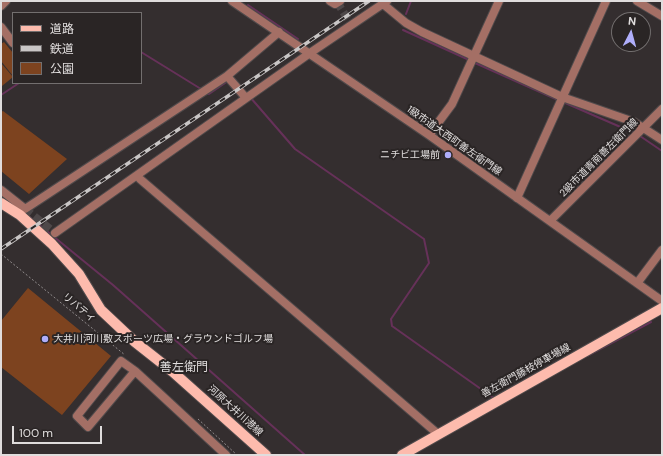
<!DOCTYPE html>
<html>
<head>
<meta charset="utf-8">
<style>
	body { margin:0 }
	#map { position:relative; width:663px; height:456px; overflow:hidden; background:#342e2f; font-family:"DM Sans","Noto Sans JP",sans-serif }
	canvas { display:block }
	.frame { position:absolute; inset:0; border:2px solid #e0dddd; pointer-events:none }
	.legend { position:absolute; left:12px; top:12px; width:130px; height:72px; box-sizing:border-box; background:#2a2525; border:1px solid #736f6f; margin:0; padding:5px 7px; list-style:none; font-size:12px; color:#e0dddd }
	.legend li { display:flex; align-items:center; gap:8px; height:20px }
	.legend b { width:20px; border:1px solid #736f6f }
	.north { position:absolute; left:611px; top:12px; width:40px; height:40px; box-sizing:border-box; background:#2a2525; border:1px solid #736f6f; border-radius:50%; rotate:6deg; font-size:11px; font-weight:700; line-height:16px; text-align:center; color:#e0dddd }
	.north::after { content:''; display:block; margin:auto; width:14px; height:18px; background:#afaefa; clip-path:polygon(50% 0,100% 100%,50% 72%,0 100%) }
	.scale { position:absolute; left:12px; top:426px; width:90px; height:18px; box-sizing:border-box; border:2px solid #e0dddd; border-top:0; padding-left:5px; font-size:12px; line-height:14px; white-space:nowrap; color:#e0dddd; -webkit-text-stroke:3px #2a2525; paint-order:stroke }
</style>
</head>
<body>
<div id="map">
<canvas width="663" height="456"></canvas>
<div class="frame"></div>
<ul class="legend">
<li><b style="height:5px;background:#fdbbad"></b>道路</li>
<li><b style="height:5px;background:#c9c6c6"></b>鉄道</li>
<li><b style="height:11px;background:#7d431f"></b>公園</li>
</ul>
<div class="north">N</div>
<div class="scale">100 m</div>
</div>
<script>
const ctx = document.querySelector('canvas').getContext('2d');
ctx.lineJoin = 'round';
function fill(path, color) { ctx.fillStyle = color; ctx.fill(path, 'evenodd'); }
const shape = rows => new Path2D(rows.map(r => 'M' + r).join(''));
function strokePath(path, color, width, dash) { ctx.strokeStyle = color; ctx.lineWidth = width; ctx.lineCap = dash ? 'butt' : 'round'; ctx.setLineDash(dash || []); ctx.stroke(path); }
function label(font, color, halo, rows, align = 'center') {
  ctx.font = font + ' "DM Sans","Noto Sans JP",sans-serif'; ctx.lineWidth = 4; ctx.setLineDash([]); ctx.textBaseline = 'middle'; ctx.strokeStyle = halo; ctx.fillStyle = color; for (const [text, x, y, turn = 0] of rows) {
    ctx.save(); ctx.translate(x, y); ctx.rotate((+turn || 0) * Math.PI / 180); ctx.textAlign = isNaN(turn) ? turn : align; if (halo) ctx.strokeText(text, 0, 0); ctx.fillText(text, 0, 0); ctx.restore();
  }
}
fill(shape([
	[4,42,13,53,13,76,1,61,1,44],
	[1,63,13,77,2,86,1,85],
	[3,111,67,159,29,194,1,171,1,112],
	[28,288,111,356,62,415,1,367,1,321]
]), '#7d431f');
strokePath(shape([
	[248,5,298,39],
	[406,14,411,1],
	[403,30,467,59],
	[141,52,201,89],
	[475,63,558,100],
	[207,93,209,94,228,81],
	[1,95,19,83],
	[250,97,295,149,424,239,429,263,391,319,392,326,495,399],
	[563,102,632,132],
	[640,136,662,151],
	[26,214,113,285,305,455],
	[587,356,651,322]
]), '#663159', 2);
strokePath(shape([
	[337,2,352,26],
	[25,209,55,233]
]), '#4e4849', 8, [8, 4]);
const minor = shape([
	[232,1,429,135,662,301],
	[330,1,335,4,340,1],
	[637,1,662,16],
	[383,4,406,23,422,32,562,97,634,122,662,140],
	[1,6,6,1],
	[1,27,13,43],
	[227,76,246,98],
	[429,135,452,104,499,1],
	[140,179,438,434],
	[1,190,25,209,227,76,279,32],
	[517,198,606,1],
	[550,221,662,109],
	[55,233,310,53,387,1],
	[638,282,662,250],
	[135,371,88,427,77,416,121,361,135,371,159,393,226,455]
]);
const major = shape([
	[1,203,20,215,52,244,79,274,101,310,135,342,173,372,266,455],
	[402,455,662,308]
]);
strokePath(minor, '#504a4b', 10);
strokePath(major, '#504a4b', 12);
strokePath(shape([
	[1,254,125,355],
	[198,419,237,455]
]), '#918c8d', 1, [2, 2]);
strokePath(minor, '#a46f65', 8);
strokePath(major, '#fdbbad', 10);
const rail = shape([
	[1,249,369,1]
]);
strokePath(rail, '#c9c6c6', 3.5);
strokePath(rail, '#2a2525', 2, [6]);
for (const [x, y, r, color] of [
	[448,155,4,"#afaefa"],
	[45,339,4,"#afaefa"]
]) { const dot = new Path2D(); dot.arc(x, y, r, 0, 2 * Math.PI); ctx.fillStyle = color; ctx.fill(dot); strokePath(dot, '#2a2525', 1.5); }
label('10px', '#e0dddd', '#2a2525', [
	["1級市道大西町善左衛門線",454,141,35],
	["2級市道青南善左衛門線",599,158,-45],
	["リバティ",79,308,39],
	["善左衛門藤枝停車場線",526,371,-29],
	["河原大井川港線",235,411,42]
]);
label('10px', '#e0dddd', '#2a2525', [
	["ニチビ工場前",440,155],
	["大井川河川敷スポーツ広場・グラウンドゴルフ場",53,339,"left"]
], 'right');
label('12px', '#e0dddd', '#2a2525', [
	["善左衛門",184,368]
]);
</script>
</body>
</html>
